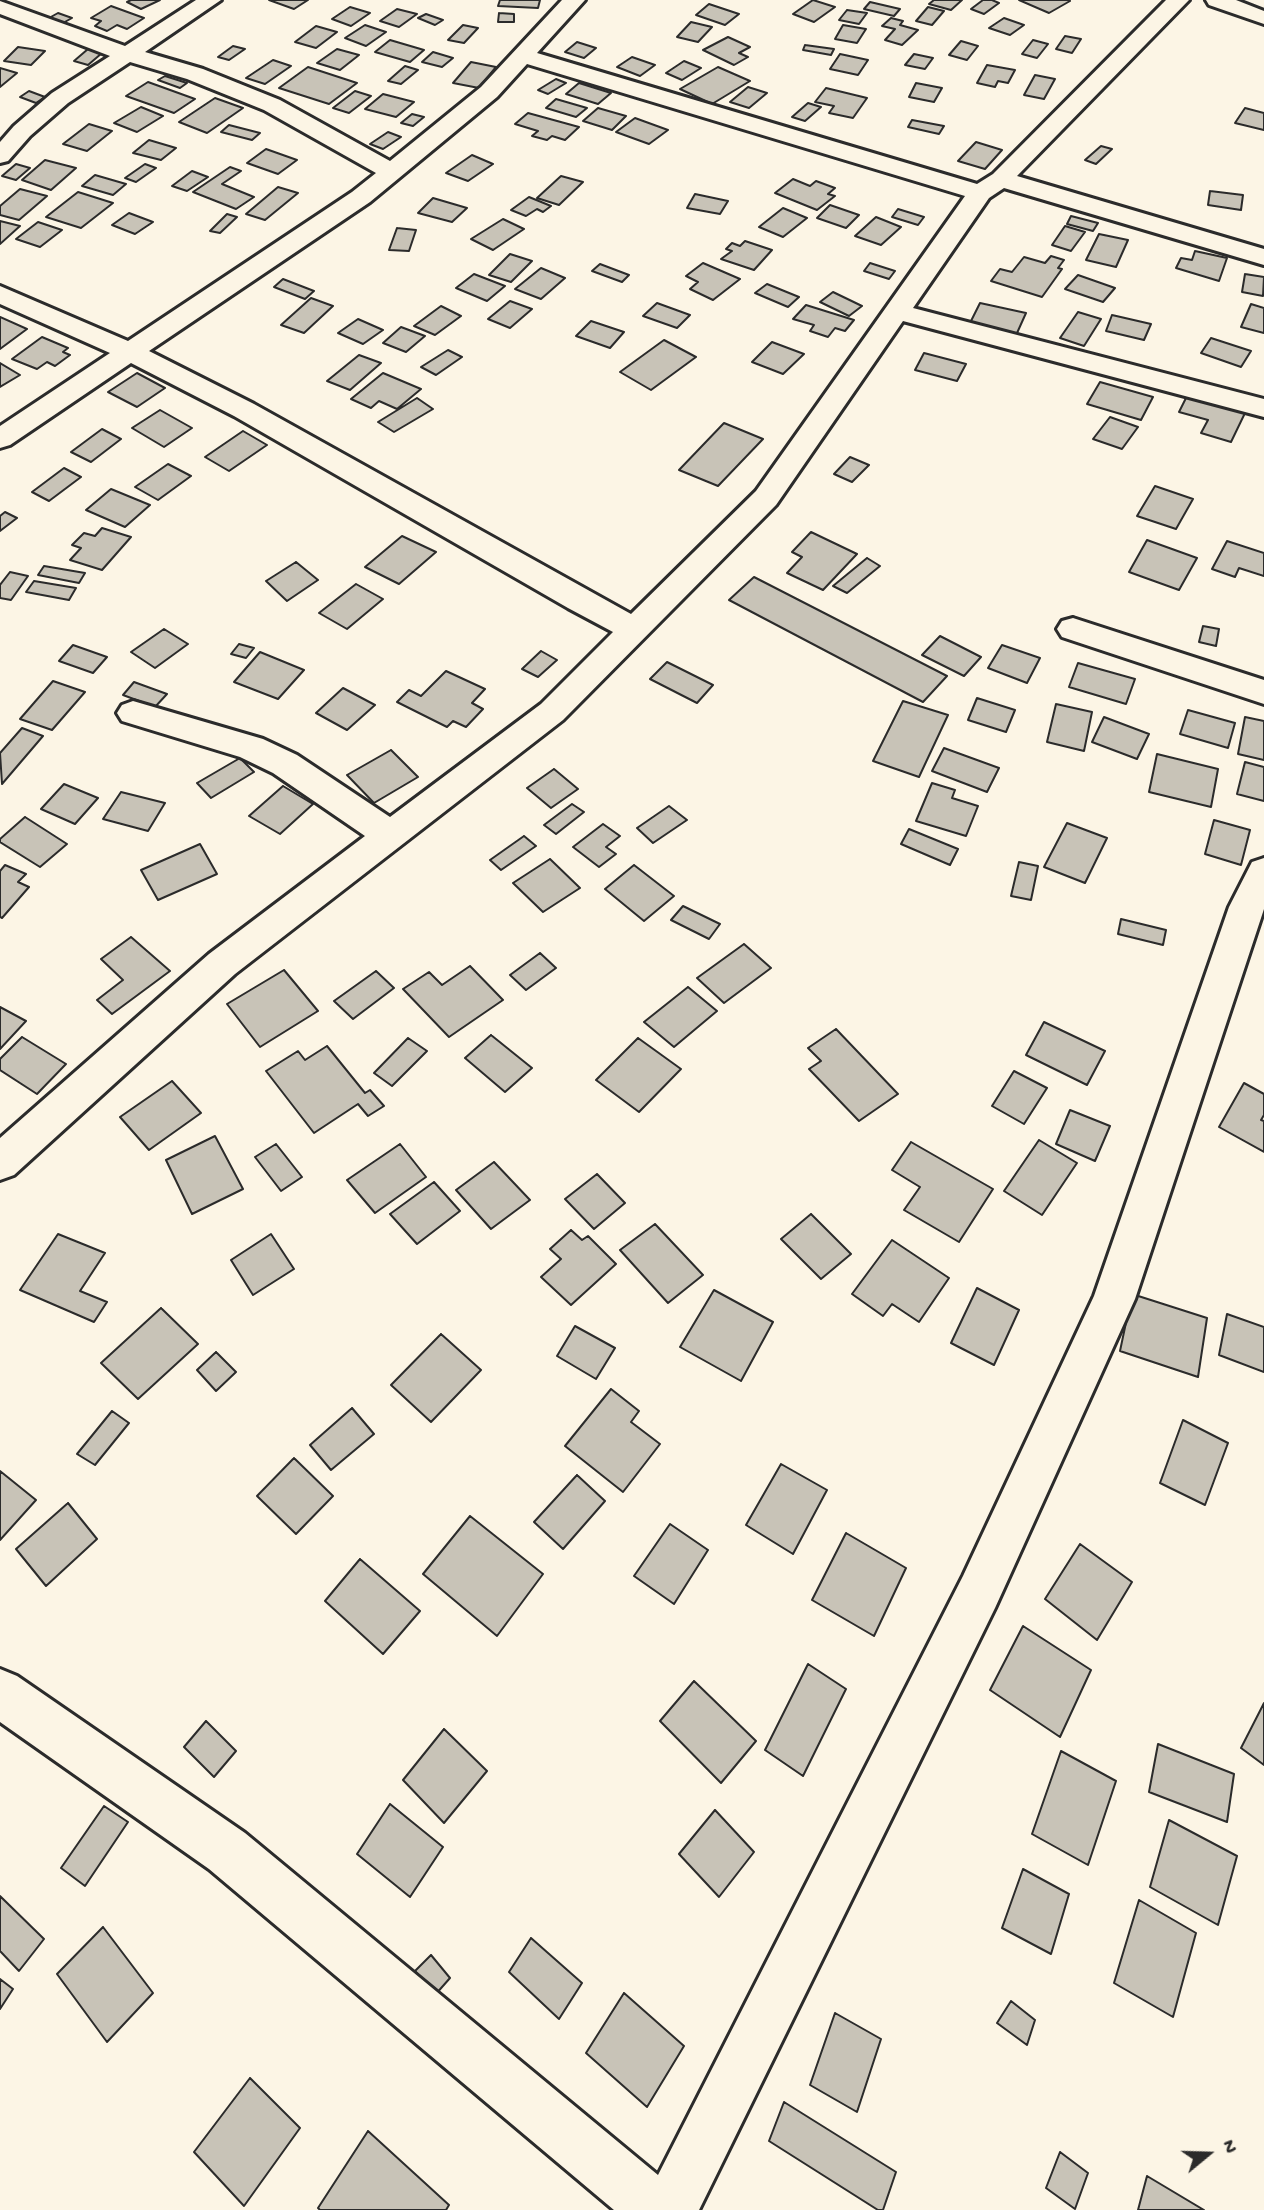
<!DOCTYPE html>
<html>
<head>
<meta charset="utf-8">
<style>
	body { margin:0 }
	#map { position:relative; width:1264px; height:2210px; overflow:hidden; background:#fcf5e5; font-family:"Gochi Hand",sans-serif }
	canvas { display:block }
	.north { position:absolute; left:1173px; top:2119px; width:70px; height:70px; -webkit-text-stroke:5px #fcf5e5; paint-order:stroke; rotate:71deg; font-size:19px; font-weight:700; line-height:28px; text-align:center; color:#2b2b2b }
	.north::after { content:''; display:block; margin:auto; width:24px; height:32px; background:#2b2b2b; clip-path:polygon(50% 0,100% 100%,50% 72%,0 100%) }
</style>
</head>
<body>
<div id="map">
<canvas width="1264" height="2210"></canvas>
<div class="north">N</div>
</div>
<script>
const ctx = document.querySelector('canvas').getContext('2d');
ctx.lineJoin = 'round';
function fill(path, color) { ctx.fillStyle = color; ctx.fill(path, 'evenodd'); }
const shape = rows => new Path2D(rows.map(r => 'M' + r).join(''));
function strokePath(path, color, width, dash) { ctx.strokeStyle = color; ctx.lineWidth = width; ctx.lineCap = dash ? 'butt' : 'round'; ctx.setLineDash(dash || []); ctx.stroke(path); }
const building = shape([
	[131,0,160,0,141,9,127,2,131,0],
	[269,0,308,0,294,9,269,0],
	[500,0,540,0,538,8,498,6,500,0],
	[813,0,835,7,814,22,793,14,813,0],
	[934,0,962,0,951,10,929,4,934,0],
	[983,0,992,0,999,3,984,14,971,9,983,0],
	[1019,0,1068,0,1070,1,1049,13,1019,0],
	[870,2,900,9,894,16,864,9,870,2],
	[709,4,739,14,725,25,696,15,709,4],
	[111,6,144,18,127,29,117,25,107,31,95,26,101,21,91,18,111,6],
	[350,7,370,13,351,26,332,19,350,7],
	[928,7,944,11,932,25,916,21,928,7],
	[397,9,417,14,399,27,380,21,397,9],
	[847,10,867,13,859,24,839,20,847,10],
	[58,13,72,18,63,23,49,18,58,13],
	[499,13,514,14,514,22,498,22,499,13],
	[426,14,443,20,435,25,418,18,426,14],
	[891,18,903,21,900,25,918,30,902,45,885,40,895,29,882,26,891,18],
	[1004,18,1024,25,1010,35,989,28,1004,18],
	[691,22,712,27,698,42,677,37,691,22],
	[365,25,386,32,366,46,345,38,365,25],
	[463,25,478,28,464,43,448,40,463,25],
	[843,25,866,29,857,43,835,39,843,25],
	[316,26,337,32,316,48,295,42,316,26],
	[1065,36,1081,39,1072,53,1056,49,1065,36],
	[728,37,750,47,739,53,748,57,734,65,703,50,728,37],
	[390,40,424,50,410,62,375,52,390,40],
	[1033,40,1048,44,1037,58,1022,54,1033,40],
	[961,41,978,46,967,60,949,55,961,41],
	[577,42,596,48,584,58,565,52,577,42],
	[805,45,834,49,831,55,803,50,805,45],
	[233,46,245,49,229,60,218,57,233,46],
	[18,47,45,51,31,65,4,61,18,47],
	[88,49,102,53,88,65,74,61,88,49],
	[337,49,359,55,340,70,317,63,337,49],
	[433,52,453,58,442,67,422,62,433,52],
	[840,54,868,60,858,75,830,69,840,54],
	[914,54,933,58,925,69,905,65,914,54],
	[632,57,655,65,640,76,617,67,632,57],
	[273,60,291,66,265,84,246,78,273,60],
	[684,61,701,68,682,80,666,73,684,61],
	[471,62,496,67,479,88,453,83,471,62],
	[987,65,1015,70,1008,83,998,81,995,87,977,83,987,65],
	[405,66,418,70,401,84,388,81,405,66],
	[308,67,357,83,329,104,279,88,308,67],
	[718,67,750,81,712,104,680,89,718,67],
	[0,68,17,73,0,87,0,68],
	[1035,75,1055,79,1044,99,1024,95,1035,75],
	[165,76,187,83,180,88,158,80,165,76],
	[556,79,566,83,548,94,538,90,556,79],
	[148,82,195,99,174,113,126,96,148,82],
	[579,83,611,93,598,104,566,94,579,83],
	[916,83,942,88,934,102,909,97,916,83],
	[748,87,767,93,749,108,730,102,748,87],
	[826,88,867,98,853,118,829,113,834,106,815,102,826,88],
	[29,91,45,97,36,103,20,97,29,91],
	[355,91,371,96,349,113,333,108,355,91],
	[383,94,414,102,396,117,365,109,383,94],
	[215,98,243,108,207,133,179,122,215,98],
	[556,99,587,108,576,117,546,108,556,99],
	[808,103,821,107,805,121,792,117,808,103],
	[141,107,163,116,137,132,114,123,141,107],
	[598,108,626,116,612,130,583,121,598,108],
	[1245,108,1264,113,1264,130,1235,123,1245,108],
	[528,113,579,127,565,140,552,136,547,140,532,136,538,131,515,124,528,113],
	[412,114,424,117,413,126,401,123,412,114],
	[635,118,668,130,649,144,616,132,635,118],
	[912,120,944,126,939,134,908,127,912,120],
	[89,124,112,131,87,151,63,144,89,124],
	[229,125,260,133,252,140,221,132,229,125],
	[388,132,401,137,383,149,370,144,388,132],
	[149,140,176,148,161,160,133,153,149,140],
	[976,142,1002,150,985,169,958,161,976,142],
	[1101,146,1112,149,1096,164,1085,160,1101,146],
	[266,149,297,160,278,174,247,163,266,149],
	[472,155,493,164,468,181,446,173,472,155],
	[45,160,76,168,51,190,22,180,45,160],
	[16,164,30,168,16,180,2,176,16,164],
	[145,164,156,168,136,182,125,178,145,164],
	[230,167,241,171,222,184,254,197,236,209,193,192,230,167],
	[192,171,208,177,187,191,172,186,192,171],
	[95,175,126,184,113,195,82,186,95,175],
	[561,176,583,182,559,205,537,198,561,176],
	[793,179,810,186,816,181,835,188,828,194,835,196,817,210,775,193,793,179],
	[278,187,298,193,265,220,246,214,278,187],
	[20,189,47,196,19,220,0,215,0,206,20,189],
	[1210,191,1243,195,1241,210,1208,205,1210,191],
	[78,192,113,203,81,228,46,217,78,192],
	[695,194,728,201,720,214,687,208,695,194],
	[529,197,551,206,543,212,537,209,526,216,511,210,529,197],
	[433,198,467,208,452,222,418,213,433,198],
	[830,205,859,215,846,228,817,218,830,205],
	[783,208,807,218,783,237,759,227,783,208],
	[898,209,924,217,918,225,892,217,898,209],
	[129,213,153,222,135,234,112,225,129,213],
	[227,214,237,217,220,233,210,231,227,214],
	[1071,216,1098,223,1093,231,1067,224,1071,216],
	[876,217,901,227,881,245,855,236,876,217],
	[503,219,524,229,493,250,471,239,503,219],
	[0,221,20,226,0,244,0,221],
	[38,222,62,230,40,247,16,239,38,222],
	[1065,226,1085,232,1071,251,1052,245,1065,226],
	[397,228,416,230,409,251,389,250,397,228],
	[1099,234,1128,240,1116,267,1086,260,1099,234],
	[745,241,772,250,754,270,721,259,732,251,726,249,732,243,740,246,745,241],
	[1195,251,1227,258,1219,281,1176,268,1181,258,1192,260,1195,251],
	[510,254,532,261,511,282,489,275,510,254],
	[1051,256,1064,260,1058,268,1062,269,1042,297,991,281,1000,269,1012,272,1024,257,1045,263,1051,256],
	[703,263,740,279,713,300,690,289,698,282,686,276,703,263],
	[870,263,895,271,889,279,864,271,870,263],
	[600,264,629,275,622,282,592,271,600,264],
	[541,268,565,278,541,299,515,289,541,268],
	[474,274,505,286,487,301,456,288,474,274],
	[1245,274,1264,277,1263,296,1242,292,1245,274],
	[1078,275,1115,288,1103,302,1065,289,1078,275],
	[283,279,314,291,305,299,274,287,283,279],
	[767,284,799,297,788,307,755,293,767,284],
	[833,292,862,306,849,316,820,302,833,292],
	[311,298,333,306,304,333,281,325,311,298],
	[510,301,532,309,510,328,488,319,510,301],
	[657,303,690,315,677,328,643,316,657,303],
	[980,303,1026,313,1013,342,966,331,980,303],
	[1251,304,1264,308,1264,333,1241,327,1251,304],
	[806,305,854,320,845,331,835,328,828,337,810,331,814,325,793,319,806,305],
	[441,306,461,316,435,335,414,326,441,306],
	[1078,312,1101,319,1084,346,1060,338,1078,312],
	[1112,315,1151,324,1144,340,1106,331,1112,315],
	[0,317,27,329,0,349,0,317],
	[358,319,383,330,363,344,338,333,358,319],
	[591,321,624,332,610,348,576,336,591,321],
	[401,327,425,336,406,352,383,343,401,327],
	[42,337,68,348,63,352,70,355,55,366,47,362,37,369,12,359,42,337],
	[1211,338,1251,351,1241,367,1201,353,1211,338],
	[664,340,696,357,651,390,620,372,664,340],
	[772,342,804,354,783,374,752,362,772,342],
	[448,350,462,357,436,375,421,367,448,350],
	[924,353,966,364,957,381,915,370,924,353],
	[359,355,381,363,350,390,327,381,359,355],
	[0,363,20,375,0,387,0,363],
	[137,373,165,388,137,407,108,392,137,373],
	[383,373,421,389,397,409,379,401,371,408,351,399,383,373],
	[1100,382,1153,397,1141,420,1087,404,1100,382],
	[1187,396,1245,413,1231,442,1201,433,1208,420,1179,412,1187,396],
	[417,398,433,409,394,432,378,422,417,398],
	[160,410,192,428,164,447,132,428,160,410],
	[1110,417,1138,427,1122,449,1093,439,1110,417],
	[724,423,763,439,718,486,679,470,724,423],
	[102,429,121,439,91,462,71,452,102,429],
	[243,431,267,445,229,471,205,457,243,431],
	[850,457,869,465,852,482,834,474,850,457],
	[168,464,191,476,158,500,135,487,168,464],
	[64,468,81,477,49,501,32,492,64,468],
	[1155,486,1193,499,1176,529,1137,516,1155,486],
	[111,489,150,505,125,527,86,510,111,489],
	[5,512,17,518,0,531,0,516,5,512],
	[102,528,131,537,102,570,70,560,81,548,72,545,84,533,95,536,102,528],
	[811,532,857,554,823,590,787,573,802,557,792,552,811,532],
	[402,536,436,552,399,584,365,567,402,536],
	[1147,540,1197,558,1179,590,1129,572,1147,540],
	[1227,541,1264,553,1264,576,1239,568,1235,577,1212,569,1227,541],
	[867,558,880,566,847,593,833,586,867,558],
	[296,562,318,580,287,601,266,581,296,562],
	[44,566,85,573,79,583,38,575,44,566],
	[10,572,28,576,11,600,0,598,0,585,10,572],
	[754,577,947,676,923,702,729,600,754,577],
	[34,581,76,588,69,600,26,592,34,581],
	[356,584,383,599,347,629,319,613,356,584],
	[1203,626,1219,629,1216,646,1199,642,1203,626],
	[164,629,188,644,155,668,131,652,164,629],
	[940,636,981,657,964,676,922,655,940,636],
	[239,644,254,648,246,658,231,654,239,644],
	[73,645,107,657,93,673,59,661,73,645],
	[1002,645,1040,658,1027,683,988,668,1002,645],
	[541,651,557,660,538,677,522,669,541,651],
	[260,652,304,670,278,699,234,682,260,652],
	[667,662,713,685,697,703,650,679,667,662],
	[1078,663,1135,679,1126,704,1069,687,1078,663],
	[446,671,485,689,472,703,483,709,466,727,453,721,447,727,397,702,409,690,421,696,446,671],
	[53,681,85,692,52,730,20,719,53,681],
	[134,682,167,694,155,707,123,695,134,682],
	[343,688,375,705,347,730,316,713,343,688],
	[977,698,1015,710,1006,732,968,720,977,698],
	[903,701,948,715,919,777,873,761,903,701],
	[1056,704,1092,712,1084,751,1047,742,1056,704],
	[1188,710,1235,723,1228,748,1180,734,1188,710],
	[1104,717,1149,734,1137,759,1092,742,1104,717],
	[1245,717,1264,721,1264,760,1238,754,1245,717],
	[22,728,43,736,2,784,0,753,22,728],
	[944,748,999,768,987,792,932,771,944,748],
	[391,750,418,777,374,803,347,775,391,750],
	[1157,754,1218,769,1211,807,1149,792,1157,754],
	[240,758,254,772,211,798,197,783,240,758],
	[1245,762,1264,767,1264,801,1237,794,1245,762],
	[554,769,578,789,551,808,527,788,554,769],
	[932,783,955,790,952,798,978,806,966,836,916,821,932,783],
	[64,784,98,798,75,824,41,809,64,784],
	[283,786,313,804,280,834,249,816,283,786],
	[121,792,165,803,148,831,103,819,121,792],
	[572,804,584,812,556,834,544,825,572,804],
	[669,806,687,820,653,843,637,828,669,806],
	[25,817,67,844,40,867,0,842,0,839,25,817],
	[1214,820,1250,830,1241,865,1205,854,1214,820],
	[1067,823,1107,838,1085,883,1044,867,1067,823],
	[603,824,620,836,606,847,616,854,599,867,573,847,603,824],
	[909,829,958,849,950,865,901,844,909,829],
	[524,836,536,846,501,870,490,860,524,836],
	[200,844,217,874,158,900,141,870,200,844],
	[550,859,580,888,543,912,513,883,550,859],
	[1019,862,1038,866,1031,900,1011,896,1019,862],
	[5,865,26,874,18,882,29,887,2,918,0,917,0,871,5,865],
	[634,865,674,896,644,921,605,889,634,865],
	[683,906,720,924,709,939,671,920,683,906],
	[1121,919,1166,930,1163,945,1118,934,1121,919],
	[131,937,170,971,112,1014,97,1000,123,980,101,959,131,937],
	[744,944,771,968,724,1003,697,978,744,944],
	[540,953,556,968,526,990,510,975,540,953],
	[470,966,503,1000,449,1037,403,989,429,972,442,985,470,966],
	[284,970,318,1011,260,1047,227,1004,284,970],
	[376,971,394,988,353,1019,334,1001,376,971],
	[688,987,717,1011,674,1047,644,1022,688,987],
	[0,1007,26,1021,0,1049,0,1007],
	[1044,1022,1105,1051,1087,1085,1026,1055,1044,1022],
	[836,1029,898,1094,859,1121,809,1069,821,1061,808,1048,836,1029],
	[491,1035,532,1068,505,1092,465,1058,491,1035],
	[22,1037,66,1064,37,1094,0,1070,0,1059,22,1037],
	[408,1038,427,1051,392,1086,374,1073,408,1038],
	[638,1038,681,1069,639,1112,596,1080,638,1038],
	[327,1046,365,1093,370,1090,384,1106,368,1116,358,1104,314,1133,266,1071,298,1051,305,1060,327,1046],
	[1014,1071,1047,1088,1024,1124,992,1106,1014,1071],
	[172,1081,201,1113,149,1150,120,1117,172,1081],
	[1244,1083,1264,1094,1264,1115,1261,1120,1264,1121,1264,1152,1219,1127,1244,1083],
	[1070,1110,1110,1126,1095,1161,1056,1144,1070,1110],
	[215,1136,243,1189,192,1214,166,1160,215,1136],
	[1039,1140,1077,1163,1042,1215,1004,1191,1039,1140],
	[911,1142,993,1189,959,1242,904,1210,920,1187,892,1170,911,1142],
	[276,1144,302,1177,281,1191,255,1157,276,1144],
	[400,1144,426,1177,375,1213,347,1180,400,1144],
	[494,1162,530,1200,491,1229,456,1190,494,1162],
	[597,1174,625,1203,594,1229,565,1199,597,1174],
	[434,1182,460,1211,417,1244,390,1214,434,1182],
	[811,1214,851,1254,821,1279,781,1239,811,1214],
	[655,1224,703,1275,668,1303,620,1250,655,1224],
	[571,1230,582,1240,588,1236,616,1264,571,1305,541,1277,561,1259,550,1249,571,1230],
	[58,1234,105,1253,80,1291,107,1302,94,1322,20,1290,58,1234],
	[271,1234,294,1269,253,1295,231,1260,271,1234],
	[892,1240,949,1278,919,1322,892,1304,883,1316,852,1294,892,1240],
	[977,1288,1019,1310,994,1365,951,1343,977,1288],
	[714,1290,773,1322,741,1381,680,1347,714,1290],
	[1132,1294,1207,1318,1198,1377,1120,1351,1132,1294],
	[161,1308,198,1344,138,1399,101,1363,161,1308],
	[1227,1314,1264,1327,1264,1372,1219,1355,1227,1314],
	[575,1326,615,1348,596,1379,557,1356,575,1326],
	[441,1334,481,1370,431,1422,391,1385,441,1334],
	[216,1352,236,1372,216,1391,197,1370,216,1352],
	[611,1389,639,1411,631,1422,660,1444,623,1492,565,1446,611,1389],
	[352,1408,374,1434,331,1470,310,1445,352,1408],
	[112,1411,129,1423,95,1465,77,1454,112,1411],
	[1183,1420,1228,1443,1205,1505,1160,1483,1183,1420],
	[294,1458,333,1496,296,1534,257,1496,294,1458],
	[781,1464,827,1490,793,1554,746,1525,781,1464],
	[0,1471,36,1500,0,1540,0,1471],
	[577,1475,605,1501,563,1549,534,1522,577,1475],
	[68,1503,97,1539,46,1586,16,1549,68,1503],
	[470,1516,543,1574,497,1636,423,1574,470,1516],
	[670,1524,708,1550,674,1604,634,1576,670,1524],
	[846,1533,906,1568,874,1636,812,1600,846,1533],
	[1080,1544,1132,1582,1097,1640,1045,1599,1080,1544],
	[360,1559,420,1611,383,1654,325,1601,360,1559],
	[1023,1626,1091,1670,1060,1737,990,1690,1023,1626],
	[808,1664,846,1689,803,1776,765,1750,808,1664],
	[694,1681,756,1741,721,1783,660,1721,694,1681],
	[1264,1703,1264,1765,1241,1748,1264,1703],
	[206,1721,236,1751,214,1777,184,1747,206,1721],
	[444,1729,487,1771,444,1823,403,1780,444,1729],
	[1158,1744,1234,1774,1227,1822,1149,1792,1158,1744],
	[1061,1751,1116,1781,1088,1865,1032,1834,1061,1751],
	[390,1804,443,1847,410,1897,357,1854,390,1804],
	[104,1806,128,1822,85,1886,61,1868,104,1806],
	[715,1810,754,1852,719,1897,679,1854,715,1810],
	[1169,1820,1237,1856,1218,1925,1150,1887,1169,1820],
	[1023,1869,1069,1894,1051,1954,1002,1928,1023,1869],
	[0,1896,44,1939,19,1971,0,1951,0,1896],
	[1139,1900,1196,1933,1173,2017,1114,1983,1139,1900],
	[103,1927,153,1993,107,2042,57,1974,103,1927],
	[531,1938,582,1983,559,2019,509,1972,531,1938],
	[431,1955,450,1978,435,1995,415,1971,431,1955],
	[0,1979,13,1989,0,2009,0,1979],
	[624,1993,684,2046,647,2107,586,2053,624,1993],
	[1011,2001,1035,2020,1027,2045,997,2023,1011,2001],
	[835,2013,881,2039,857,2112,810,2085,835,2013],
	[250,2078,300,2128,244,2206,194,2152,250,2078],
	[784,2102,896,2172,883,2210,878,2210,769,2141,784,2102],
	[368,2131,449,2205,446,2210,320,2210,318,2208,368,2131],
	[1060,2152,1088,2173,1075,2209,1046,2188,1060,2152],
	[1147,2176,1204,2210,1138,2210,1147,2176]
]);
fill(building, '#c8c3b7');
strokePath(building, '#2b2b2b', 2);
const minor = shape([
	[196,0,221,0,145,52,203,69,280,100,390,161,481,87,562,0,585,0,537,53,977,184,993,174,1166,0,1189,0,1017,176,1264,249,1264,265,1004,188,989,198,913,308,1264,399,1264,417,903,321,776,505,563,720,235,974,14,1175,0,1180,0,1138,209,954,365,836,273,773,240,757,122,721,117,713,122,705,133,701,263,739,297,755,390,817,541,704,613,632,568,608,234,416,131,363,10,445,0,448,0,426,110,353,0,304,0,286,128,341,352,192,376,173,264,110,187,79,130,62,68,103,30,136,8,161,0,163,0,142,14,126,52,93,110,56,0,14,0,1,125,46,196,0],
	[527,64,965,196,756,491,631,614,254,404,149,351,370,202,497,97,527,64],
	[1073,618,1264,680,1264,704,1062,637,1057,629,1062,621,1073,618],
	[1264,858,1264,909,1135,1299,995,1608,699,2210,614,2210,209,1869,0,1722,0,1669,17,1676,245,1833,658,2175,963,1576,1094,1296,1229,907,1252,862,1264,858]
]);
const tertiary = shape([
	[1206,0,1236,0,1264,11,1264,24,1209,5,1206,0]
]);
strokePath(minor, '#2b2b2b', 6);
strokePath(tertiary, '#2b2b2b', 6);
fill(minor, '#fcf5e5');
fill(tertiary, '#fcf5e5');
</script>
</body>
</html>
